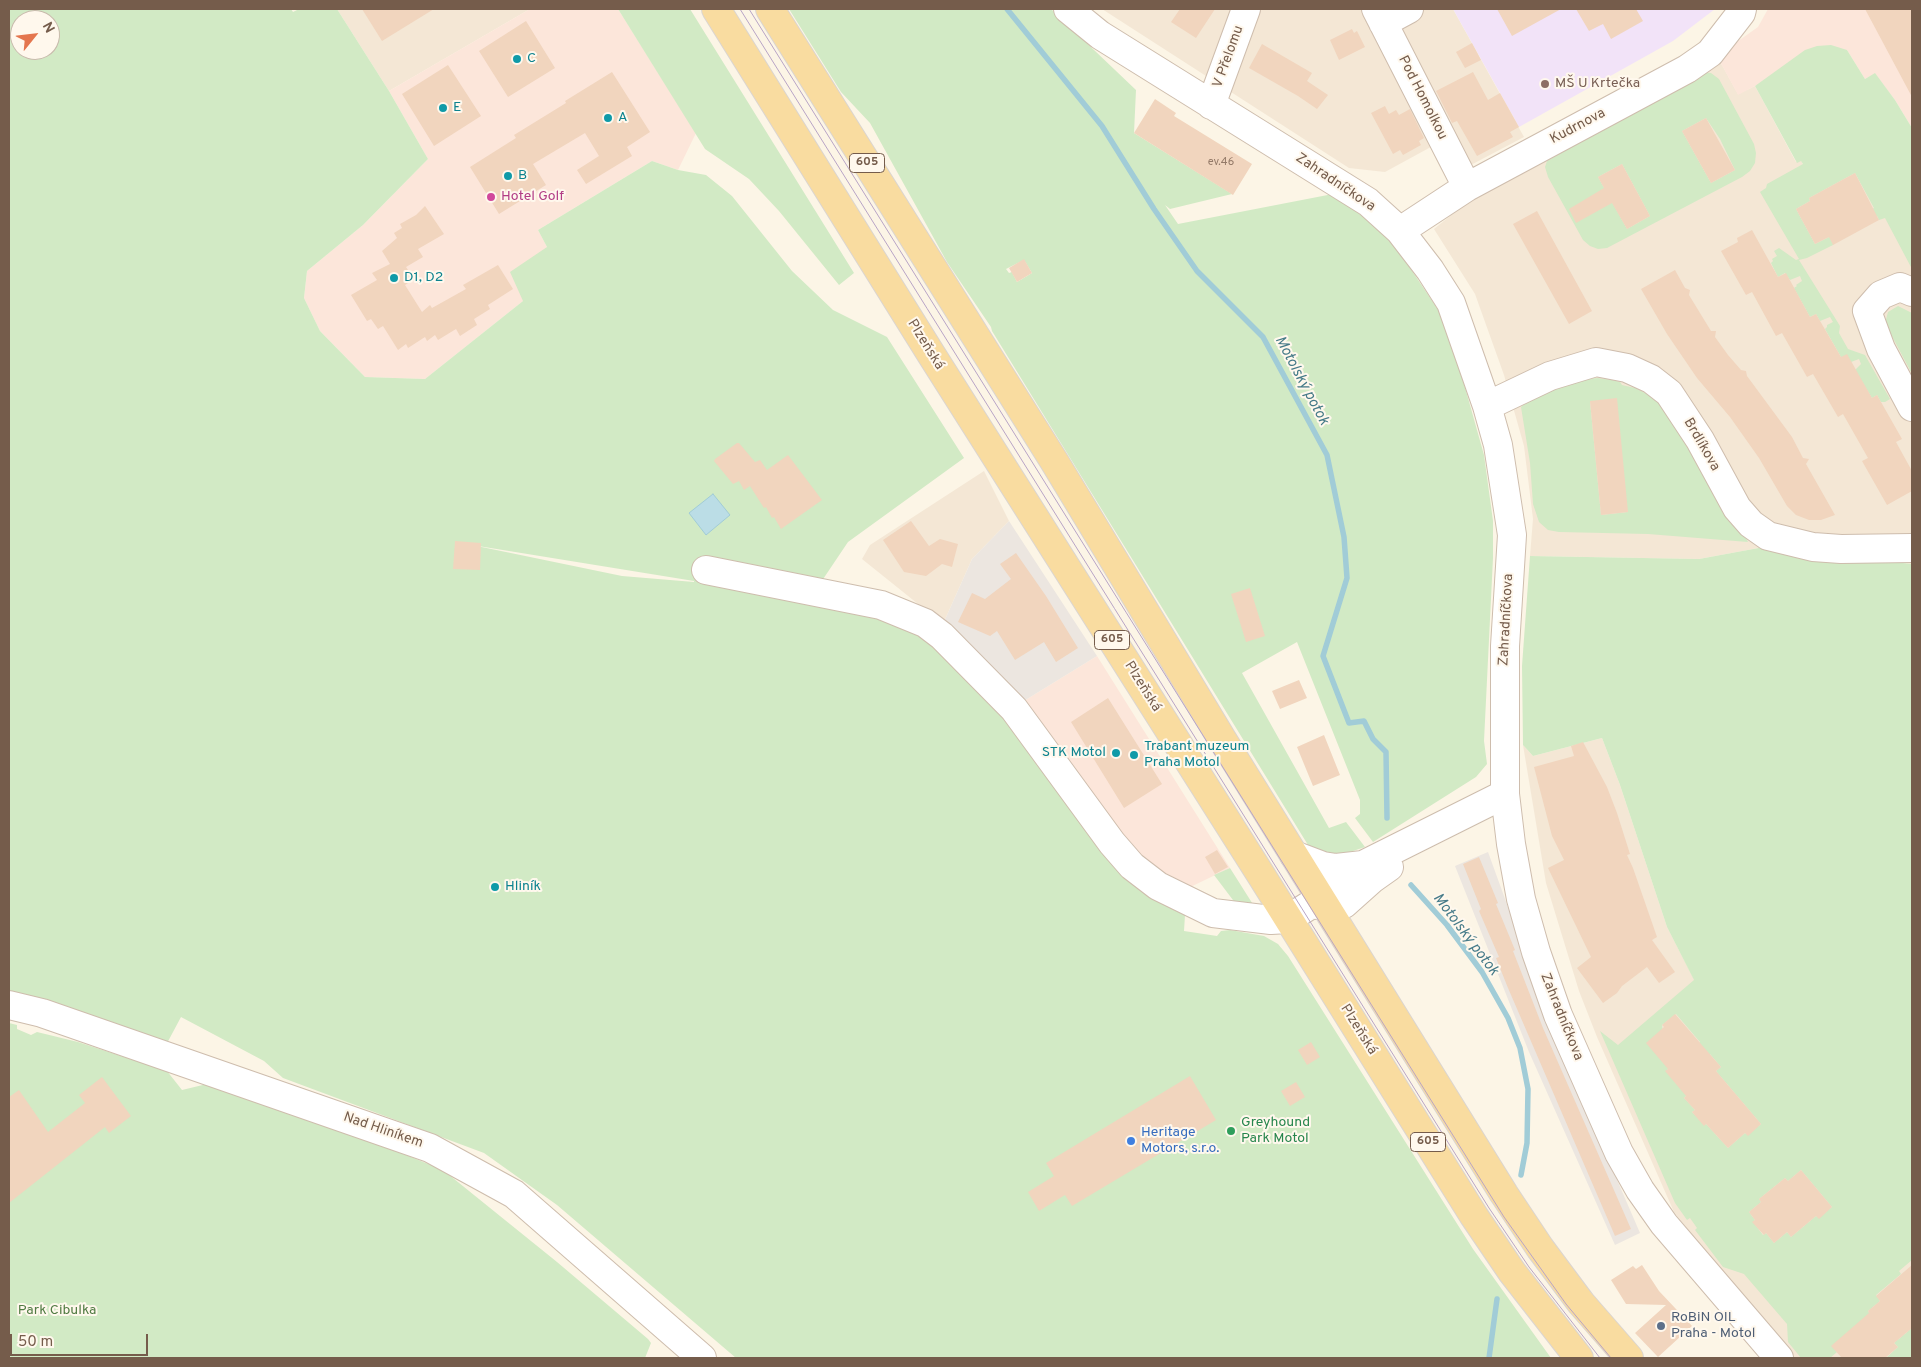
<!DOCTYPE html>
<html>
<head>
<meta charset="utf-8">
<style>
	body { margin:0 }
	#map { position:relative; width:1921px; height:1367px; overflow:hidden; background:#fcf5e6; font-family:Overpass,sans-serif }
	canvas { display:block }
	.frame { position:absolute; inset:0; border:10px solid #755c4b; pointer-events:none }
	.north { position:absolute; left:10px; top:10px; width:50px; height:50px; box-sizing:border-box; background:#fff8ed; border:1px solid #c8baac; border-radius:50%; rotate:61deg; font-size:14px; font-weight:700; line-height:20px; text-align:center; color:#755c4b }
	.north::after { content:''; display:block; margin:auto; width:18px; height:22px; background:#e4764e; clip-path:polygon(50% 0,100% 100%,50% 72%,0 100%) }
	.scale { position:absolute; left:10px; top:1334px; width:138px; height:22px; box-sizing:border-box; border:2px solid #755c4b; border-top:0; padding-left:6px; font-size:15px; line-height:18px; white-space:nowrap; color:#755c4b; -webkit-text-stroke:4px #fff8ed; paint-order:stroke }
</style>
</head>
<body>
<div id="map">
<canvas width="1921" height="1367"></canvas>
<div class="frame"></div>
<div class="north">N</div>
<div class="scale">50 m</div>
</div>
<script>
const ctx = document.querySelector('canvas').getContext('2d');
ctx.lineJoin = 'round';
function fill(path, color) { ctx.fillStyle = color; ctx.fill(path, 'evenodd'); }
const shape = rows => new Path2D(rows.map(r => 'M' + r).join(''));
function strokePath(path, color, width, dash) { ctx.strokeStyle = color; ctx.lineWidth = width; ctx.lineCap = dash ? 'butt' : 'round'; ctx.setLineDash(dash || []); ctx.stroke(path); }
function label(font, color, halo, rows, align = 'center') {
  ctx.font = font + ' Overpass,sans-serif'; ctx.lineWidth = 4; ctx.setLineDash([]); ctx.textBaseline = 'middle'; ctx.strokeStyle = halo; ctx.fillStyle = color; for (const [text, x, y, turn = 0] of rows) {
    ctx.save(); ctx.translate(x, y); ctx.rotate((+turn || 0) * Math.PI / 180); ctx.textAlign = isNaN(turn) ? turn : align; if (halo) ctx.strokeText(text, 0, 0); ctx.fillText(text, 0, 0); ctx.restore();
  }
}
fill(shape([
	[337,9,530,9,389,91],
	[1102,9,1453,9,1524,137,1467,167,1451,136,1385,172,1349,168],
	[1717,56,1738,94,1755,86,1796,162,1801,160,1803,164,1912,147,1912,564,1764,547,1699,559,1530,556,1533,519,1524,446,1504,375,1475,294,1434,229,1481,191],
	[984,471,1009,521,972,559,943,624,862,559,870,545],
	[1602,738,1620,785,1667,927,1697,985,1912,1226,1912,1358,1792,1358,1674,1212,1597,1037,1579,991,1546,883,1523,745,1533,756]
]), '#f4e7d5');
fill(shape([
	[530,9,618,9,696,133,678,170,652,161,538,230,547,247,523,301,425,379,365,377,320,331,304,298,307,271,363,225,428,159,389,91],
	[1768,9,1912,9,1912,128,1895,100,1875,74,1865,79,1847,50,1755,86,1738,95,1717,56,1758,27],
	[1097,656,1230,868,1184,890,1143,862,1019,704]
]), '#fce6da');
fill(shape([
	[1009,521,1097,656,1019,704,943,624,972,559],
	[1488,852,1554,1034,1640,1233,1615,1245,1529,1052,1455,866]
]), '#ece6e0');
fill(shape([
	[1453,9,1715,9,1673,41,1519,127]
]), '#f2e3f8');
fill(shape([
	[9,9,291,9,293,12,299,9,337,9,389,91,428,159,363,225,307,271,304,298,320,331,365,377,425,379,523,301,510,272,547,247,538,230,652,161,678,170,706,175,732,196,792,271,833,310,887,337,964,458,848,542,809,600,891,620,933,645,1023,739,1185,915,1184,931,1217,936,1221,931,1230,930,1264,936,1278,944,1288,956,1473,1249,1551,1358,736,1358,557,1205,484,1153,283,1078,264,1061,181,1017,165,1047,9,995],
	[20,20,50,20,50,50,20,50],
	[472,545,694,581,694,582,622,576],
	[618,9,690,9,854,273,839,285,779,211,749,179,705,149],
	[789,9,1051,9,1136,90,1134,133,1232,194,1170,209,1165,205,1178,224,1338,193,1392,241,1447,323,1484,455,1493,521,1493,558,1484,741,1487,764,1476,777,1373,842,1355,818,1360,814,1360,800,1297,642,1242,673,1329,828,1346,822,1365,847,1341,855,1320,853,1308,845,992,331,991,327,947,262,870,123,841,92],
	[1024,260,1032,273,1017,282,1012,272,1009,273,1006,269],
	[1831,45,1847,50,1865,79,1875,73,1895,100,1912,128,1912,269,1885,218,1879,220,1877,216,1863,215,1874,208,1855,173,1809,198,1810,201,1796,209,1815,244,1833,235,1833,245,1807,258,1799,260,1840,326,1839,333,1848,349,1865,355,1890,399,1885,402,1881,402,1877,395,1872,398,1855,370,1861,364,1859,359,1851,362,1841,357,1825,329,1827,327,1827,325,1833,322,1830,317,1820,321,1816,314,1810,317,1794,288,1797,286,1796,285,1802,281,1800,276,1790,280,1785,273,1778,277,1771,263,1773,261,1772,259,1777,256,1774,251,1779,248,1796,260,1799,259,1760,192,1766,188,1767,184,1803,164,1801,161,1797,163,1755,86,1805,50,1817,46],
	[1701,72,1711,73,1719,79,1754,144,1756,153,1755,163,1750,171,1742,177,1607,248,1598,249,1590,246,1583,240,1548,177,1545,167,1547,161],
	[1706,118,1720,139,1735,170,1711,183,1682,131],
	[1622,164,1650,216,1627,229,1598,177],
	[1898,306,1912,313,1912,374,1885,323,1888,312],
	[1598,378,1612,380,1620,382,1622,385,1635,388,1653,397,1666,409,1718,502,1743,532,1748,542,1648,534,1559,532,1548,530,1539,522,1533,504,1530,463,1521,407,1537,394,1571,380],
	[1590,401,1628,512,1601,515],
	[1764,547,1912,564,1912,1260,1899,1271,1901,1274,1876,1295,1880,1301,1868,1311,1871,1316,1832,1346,1837,1352,1830,1358,1801,1358,1788,1342,1787,1324,1744,1274,1723,1267,1695,1230,1697,1228,1690,1218,1687,1220,1675,1203,1600,1031,1618,1045,1694,980,1667,927,1620,785,1602,738,1533,756,1523,745,1522,666,1530,556,1699,559],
	[1676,1014,1700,1042,1695,1047,1705,1058,1710,1054,1721,1067,1716,1071,1761,1124,1748,1135,1745,1133,1728,1148,1706,1124,1704,1125,1692,1112,1695,1110,1684,1098,1689,1093,1666,1071,1668,1069,1662,1025],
	[1801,1170,1832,1207,1819,1218,1816,1216,1791,1237,1787,1232,1774,1243,1766,1233,1763,1235,1753,1222,1755,1220,1749,1212,1761,1202,1759,1199,1785,1178,1788,1181],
	[1230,868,1254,906,1236,904,1214,875],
	[9,1023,17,1025,17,1029,31,1035,37,1032,78,1042,167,1071,182,1090,211,1083,379,1144,443,1170,557,1262,648,1339,651,1343,645,1358,9,1358],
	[1912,1328,1912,1358,1886,1358,1898,1347,1894,1343]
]), '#d2eac5');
const water = shape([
	[713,494,730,515,706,535,689,513,713,494]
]);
fill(water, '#bbdde6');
strokePath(water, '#a1ccd7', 1);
strokePath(shape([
	[1007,9,1102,126,1154,209,1197,271,1263,337,1327,455,1344,537,1347,578,1323,656,1349,723,1364,721,1373,739,1386,752,1387,818],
	[1411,885,1447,925,1482,972,1508,1018,1520,1048,1528,1089,1527,1143,1521,1175],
	[1489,1358,1497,1299]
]), '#a1ccd7', 5.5);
fill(shape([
	[362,9,434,9,382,41],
	[1180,9,1215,9,1196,38,1171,22],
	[1497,9,1561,9,1512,36],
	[1576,9,1636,9,1643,21,1611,39,1603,24,1589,31],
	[1865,9,1912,9,1912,97],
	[526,21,555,68,508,97,479,51],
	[1352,29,1354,33,1357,31,1365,47,1339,60,1330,40],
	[1472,43,1481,60,1465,68,1456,52],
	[1262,44,1312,73,1307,81,1328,95,1317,109,1298,96,1249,68],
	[448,65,481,116,434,146,402,94],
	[612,72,650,132,627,147,632,156,586,184,577,170,599,156,585,133,533,164,546,185,499,214,470,167,516,138,514,135,566,103,565,101],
	[1473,72,1488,100,1500,93,1519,127,1510,132,1513,137,1477,156,1457,121,1452,123,1436,91],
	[1155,99,1176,113,1174,116,1252,164,1233,195,1134,133],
	[1385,106,1389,114,1396,110,1399,115,1410,109,1424,138,1419,141,1421,145,1403,155,1400,150,1393,154,1371,113],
	[1706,118,1735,170,1711,183,1682,131],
	[1622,164,1650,216,1627,229,1612,203,1576,223,1569,209,1604,188,1598,177],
	[1855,173,1879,220,1833,245,1829,237,1815,244,1796,209,1810,201,1809,198],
	[425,206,444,234,418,249,423,257,406,267,414,279,405,285,422,312,430,305,432,308,466,289,463,285,498,265,513,289,488,305,490,309,474,319,477,325,460,336,456,329,438,340,435,335,427,341,425,337,408,348,406,344,398,350,383,326,378,329,371,319,367,321,351,295,377,280,372,273,390,264,382,251,397,238,394,233,402,228,400,224,416,215],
	[1537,211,1592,311,1569,324,1513,224],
	[1752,230,1778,277,1786,273,1810,317,1816,314,1841,357,1847,354,1872,398,1877,395,1902,439,1896,442,1912,471,1912,491,1887,505,1862,461,1868,458,1843,414,1838,417,1813,374,1807,377,1782,333,1776,336,1752,292,1746,295,1721,251,1738,242,1737,238],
	[1024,259,1032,273,1017,282,1009,268],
	[1675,270,1685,288,1690,290,1689,295,1711,331,1716,331,1715,337,1728,355,1741,370,1746,371,1747,376,1792,437,1803,458,1809,459,1806,464,1835,515,1821,520,1809,520,1796,515,1787,506,1759,458,1730,417,1697,378,1667,334,1641,289],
	[1617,398,1628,512,1601,515,1590,401],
	[737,443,739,443,755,462,760,460,767,470,788,455,822,500,781,529,774,517,772,518,766,507,764,508,750,486,744,490,739,481,733,484,714,461,715,459],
	[911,521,929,546,940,539,958,544,952,567,942,564,926,576,904,572,883,540],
	[455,541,481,543,480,570,453,569],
	[1016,553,1046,596,1078,648,1056,662,1044,642,1015,660,997,631,990,636,958,622,972,593,985,599,1011,579,1000,564],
	[1250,588,1265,636,1246,642,1231,594],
	[1299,680,1307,698,1280,709,1272,691],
	[1108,698,1162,784,1124,808,1071,722],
	[1324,735,1340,775,1313,786,1297,747],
	[1583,742,1607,787,1617,813,1630,854,1627,855,1633,868,1657,937,1652,940,1675,972,1659,983,1647,967,1622,986,1617,993,1603,1003,1577,968,1591,957,1548,868,1564,860,1552,836,1534,767,1574,756,1571,746],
	[1217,850,1228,867,1215,874,1205,857],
	[1479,857,1498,903,1496,904,1515,950,1513,951,1543,1028,1631,1229,1615,1236,1508,988,1496,958,1499,957,1479,911,1481,909,1463,864],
	[1675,1014,1721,1067,1716,1071,1761,1124,1748,1136,1745,1133,1728,1148,1706,1124,1704,1126,1692,1112,1695,1110,1684,1098,1686,1096,1665,1071,1668,1069,1646,1043,1664,1027,1662,1025],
	[1311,1042,1320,1057,1307,1065,1298,1050],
	[1190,1076,1216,1120,1072,1206,1065,1195,1039,1211,1028,1192,1054,1176,1046,1163],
	[102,1077,131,1116,109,1133,105,1127,9,1203,9,1097,19,1090,48,1132,85,1103,79,1095],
	[1296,1082,1305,1097,1290,1106,1281,1091],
	[1801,1170,1832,1207,1819,1219,1816,1216,1791,1237,1787,1232,1774,1243,1766,1233,1764,1235,1752,1222,1755,1220,1749,1212,1761,1202,1759,1199,1785,1178,1788,1181],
	[1642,1265,1659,1291,1692,1326,1658,1357,1635,1333,1666,1305,1626,1304,1611,1280,1633,1266,1636,1269],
	[1912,1265,1912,1328,1894,1343,1898,1347,1885,1358,1842,1358,1831,1346,1869,1313,1868,1311,1880,1301,1876,1296]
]), '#f1d5be');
const minor = shape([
	[1068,9,1100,35,1368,202,1400,231,1430,270,1451,303,1487,406,1498,445,1512,535,1505,646,1505,794,1511,844,1521,899,1536,952,1558,1015,1619,1153,1640,1190,1664,1224,1779,1358],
	[1376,9,1467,187],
	[1383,23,1409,9],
	[1211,105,1246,9],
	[1400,231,1467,187,1687,69,1710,53,1741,13,1742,9],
	[1912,292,1900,287,1881,295,1867,311,1881,349,1912,407],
	[1487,406,1550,376,1596,362,1627,368,1651,379,1669,393,1700,440,1737,508,1751,524,1768,536,1813,547,1841,549,1912,548],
	[706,570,881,605,925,623,942,636,1014,709,1112,843,1132,866,1158,886,1213,913,1271,920,1288,919,1310,905,1335,884,1363,865,1505,794],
	[1294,855,1323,866,1336,868,1363,865],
	[1310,905,1344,904,1372,879,1389,867],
	[9,1005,42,1013,430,1148,514,1194,702,1358]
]);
const major = shape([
	[716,9,931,354,1261,875,1474,1216,1512,1272,1579,1358],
	[770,9,1054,461,1222,739,1504,1194,1540,1248,1581,1303,1629,1358]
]);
strokePath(minor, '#cebdad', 30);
strokePath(major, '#dbd5d0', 30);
strokePath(minor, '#fff', 28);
strokePath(major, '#f9dca0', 28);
strokePath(shape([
	[740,9,1489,1208,1529,1267,1600,1358],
	[749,9,1504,1217,1566,1304,1611,1358]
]), '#b8a4c6', 1);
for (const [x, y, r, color] of [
	[517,59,5,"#0f9aa8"],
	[1545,84,5,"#8d6e63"],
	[443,108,5,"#0f9aa8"],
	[608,118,5,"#0f9aa8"],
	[508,176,5,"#0f9aa8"],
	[491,197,5,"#d1479c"],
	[394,278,5,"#0f9aa8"],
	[1116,753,5,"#0f9aa8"],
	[1134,755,5,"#0f9aa8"],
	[495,887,5,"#0f9aa8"],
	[1231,1131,5,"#2e9e5b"],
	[1131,1141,5,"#3f7fe0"],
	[1661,1326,5,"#5c6f8a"]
]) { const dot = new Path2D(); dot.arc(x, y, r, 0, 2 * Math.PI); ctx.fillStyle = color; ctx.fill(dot); strokePath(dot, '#fff8ed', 2); }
label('11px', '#947a68', null, [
	["ev.46",1221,163]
]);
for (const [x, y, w] of [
	[867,163,35],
	[1112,640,35],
	[1428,1142,35]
]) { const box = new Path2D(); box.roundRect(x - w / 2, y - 9.5, w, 19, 4); ctx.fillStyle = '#fff8ed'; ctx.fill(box); strokePath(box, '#755c4b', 1); }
label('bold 12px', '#755c4b', null, [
	["605",867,163],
	["605",1112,640],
	["605",1428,1142]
]);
label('14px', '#755c4b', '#fff8ed', [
	["V Přelomu",1229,57,-70],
	["Pod Homolkou",1422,98,63],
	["Kudrnova",1578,127,-28],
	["Zahradníčkova",1335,183,34],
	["Plzeňská",925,345,58],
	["Brdlíkova",1701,445,60],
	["Zahradníčkova",1507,620,-87],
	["Plzeňská",1142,687,58],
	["Zahradníčkova",1561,1017,68],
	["Plzeňská",1358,1030,58],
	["Nad Hliníkem",383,1131,19]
]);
label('14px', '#0d838f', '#fff8ed', [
	["C",527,59],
	["E",453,108],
	["A",618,118],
	["B",518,176],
	["D1, D2",404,278],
	["Trabant muzeum",1144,747],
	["Praha Motol",1144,763],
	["STK Motol",1106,753,"right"],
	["Hliník",505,887]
], 'left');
label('14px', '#785e54', '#fff8ed', [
	["MŠ U Krtečka",1555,84]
], 'left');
label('14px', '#b23c85', '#fff8ed', [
	["Hotel Golf",501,197]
], 'left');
label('14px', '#27864d', '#fff8ed', [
	["Greyhound",1241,1123],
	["Park Motol",1241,1139]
], 'left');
label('14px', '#366cbe', '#fff8ed', [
	["Heritage",1141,1133],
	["Motors, s.r.o.",1141,1149]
], 'left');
label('14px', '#517b43', '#fff8ed', [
	["Park Cibulka",57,1311]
]);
label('14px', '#4e5e75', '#fff8ed', [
	["RoBiN OIL",1671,1318],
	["Praha - Motol",1671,1334]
], 'left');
label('italic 15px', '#457a88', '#fff8ed', [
	["Motolský potok",1301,381,62],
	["Motolský potok",1465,935,53]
]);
</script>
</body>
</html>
